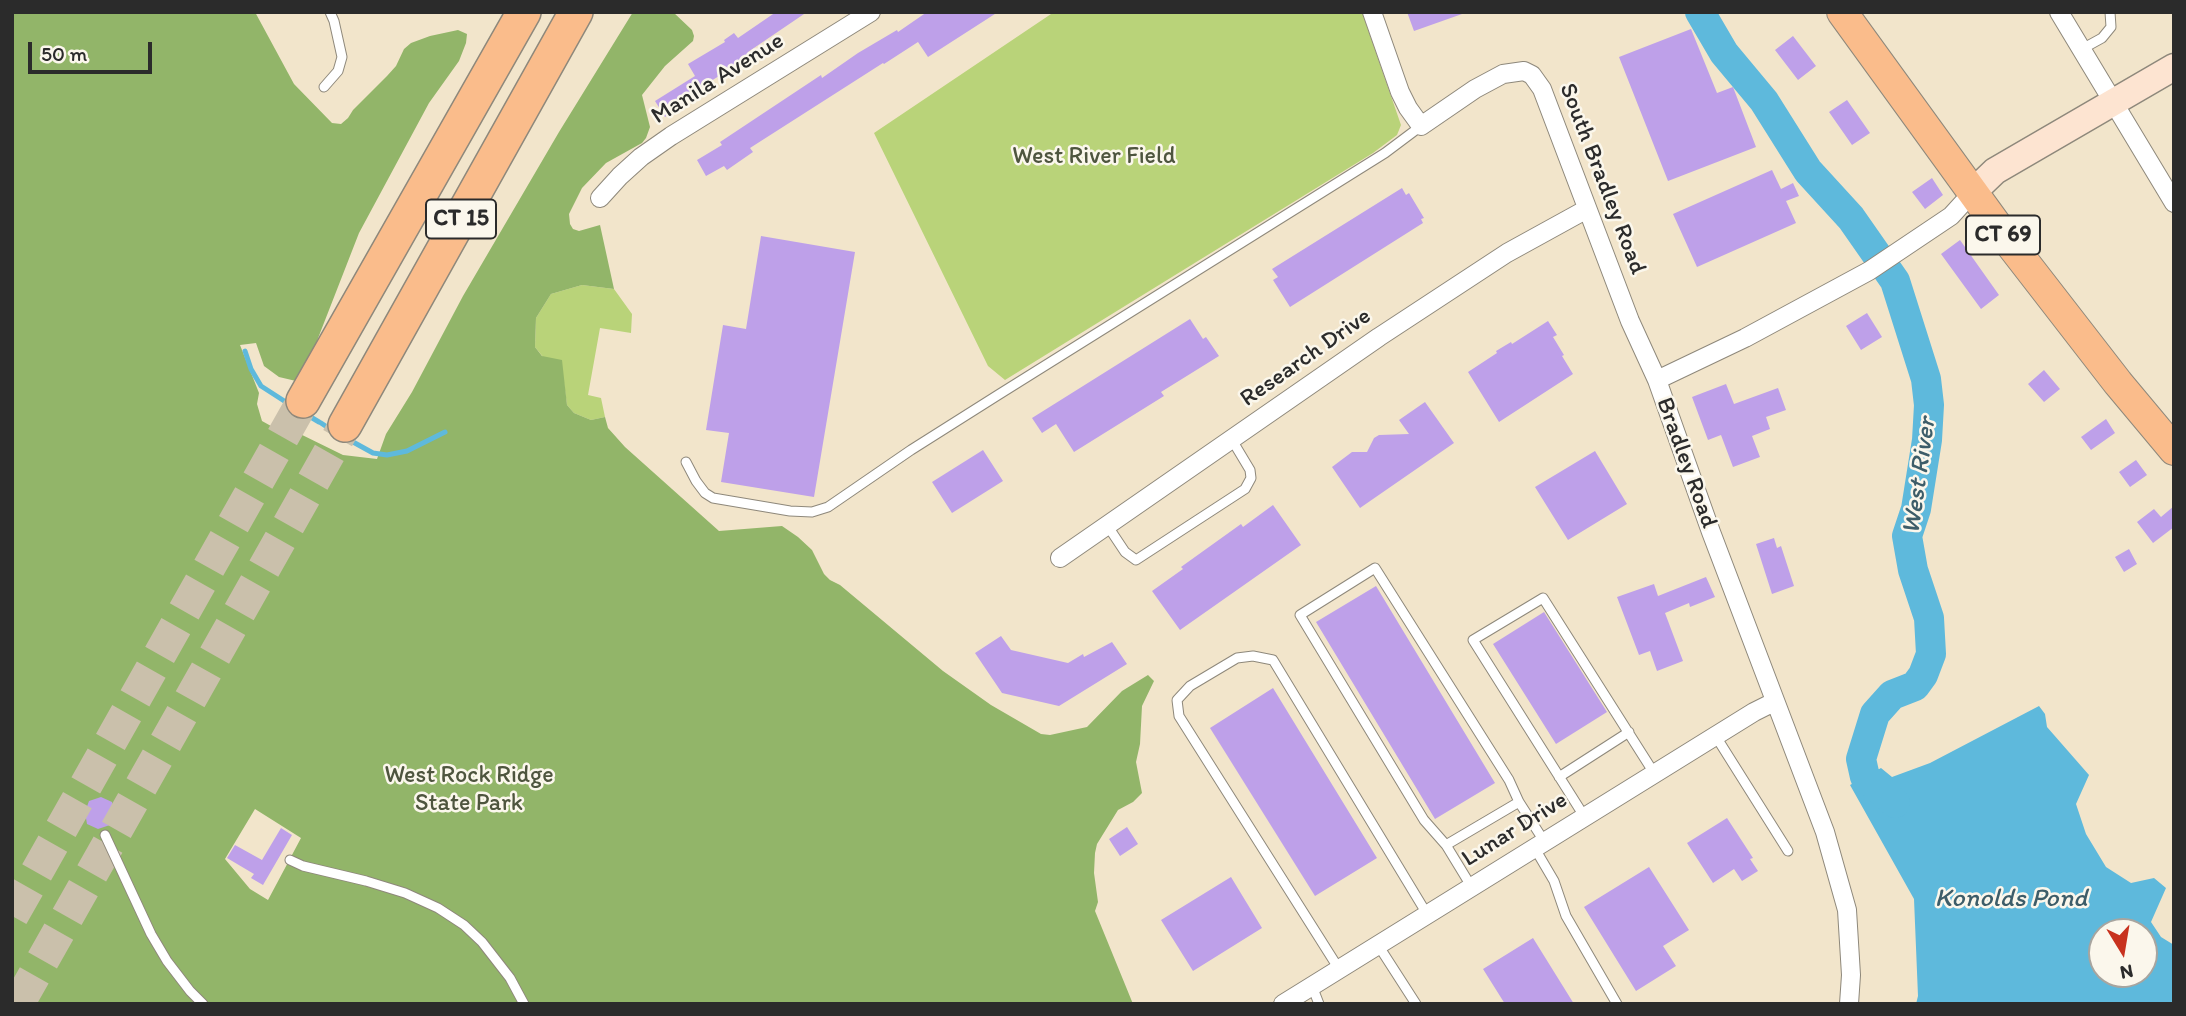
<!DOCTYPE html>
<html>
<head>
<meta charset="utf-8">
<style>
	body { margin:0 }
	#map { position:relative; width:2186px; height:1016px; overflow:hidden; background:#f2e5cb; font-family:Itim,sans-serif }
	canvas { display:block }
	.frame { position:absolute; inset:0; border:14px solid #2b2b2b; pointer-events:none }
	.north { position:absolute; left:2088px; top:918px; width:70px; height:70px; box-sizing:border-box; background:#fbf7ec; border:2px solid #a8a59f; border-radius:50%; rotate:169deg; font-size:19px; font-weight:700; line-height:28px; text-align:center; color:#2b2b2b }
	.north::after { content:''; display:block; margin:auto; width:24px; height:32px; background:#c8321e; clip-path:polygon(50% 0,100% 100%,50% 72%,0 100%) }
	.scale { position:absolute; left:28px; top:42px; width:124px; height:32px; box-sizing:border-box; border:4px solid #2b2b2b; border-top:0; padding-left:9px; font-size:21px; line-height:24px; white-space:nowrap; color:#2b2b2b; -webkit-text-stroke:5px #fbf7ec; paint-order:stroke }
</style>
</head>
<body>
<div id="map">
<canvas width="2186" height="1016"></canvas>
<div class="frame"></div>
<div class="north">N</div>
<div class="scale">50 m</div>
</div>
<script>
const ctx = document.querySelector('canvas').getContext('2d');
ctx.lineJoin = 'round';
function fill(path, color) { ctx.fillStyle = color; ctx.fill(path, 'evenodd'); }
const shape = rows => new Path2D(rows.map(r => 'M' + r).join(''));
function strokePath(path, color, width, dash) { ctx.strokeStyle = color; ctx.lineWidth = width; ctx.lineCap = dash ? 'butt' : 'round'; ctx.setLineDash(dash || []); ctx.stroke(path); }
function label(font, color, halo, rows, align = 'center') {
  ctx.font = font + ' Itim,sans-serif'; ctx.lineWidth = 5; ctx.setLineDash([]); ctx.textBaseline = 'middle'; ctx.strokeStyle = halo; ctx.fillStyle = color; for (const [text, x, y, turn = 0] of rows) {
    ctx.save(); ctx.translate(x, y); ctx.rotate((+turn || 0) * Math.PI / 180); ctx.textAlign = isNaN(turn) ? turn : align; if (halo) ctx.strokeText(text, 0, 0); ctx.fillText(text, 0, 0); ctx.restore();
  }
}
fill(shape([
	[1054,12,1362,12,1401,125,1397,135,1373,153,1005,380,988,366,874,133],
	[582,285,614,289,632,314,631,333,600,328,588,395,601,398,605,417,591,420,574,413,567,405,564,383,535,347,536,318,551,294]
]), '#b9d379');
fill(shape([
	[12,12,255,12,294,84,332,123,341,124,348,118,353,110,387,76,396,66,404,49,411,43,430,36,458,30,467,34,466,43,459,61,429,103,359,233,306,369,296,381,279,377,264,366,256,343,240,345,259,393,257,404,262,421,280,431,292,430,343,455,377,459,386,434,412,392,463,296,559,132,633,12,673,12,692,30,694,36,693,41,665,66,642,95,650,127,646,138,642,143,606,163,582,188,569,214,570,224,573,229,579,231,600,225,614,289,582,285,551,294,536,318,535,347,542,356,562,360,567,405,574,413,591,420,605,417,608,428,625,447,719,531,782,526,798,537,812,550,824,574,830,580,840,585,943,671,991,705,1041,734,1050,735,1087,727,1122,691,1148,675,1154,681,1142,706,1140,744,1136,762,1142,793,1133,802,1118,810,1097,844,1095,853,1094,873,1098,902,1095,911,1133,1004,12,1004],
	[255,809,301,838,268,900,250,889,225,859]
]), '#92b569');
fill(shape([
	[2039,706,2045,714,2047,727,2089,775,2076,804,2086,834,2106,867,2131,883,2154,878,2166,888,2151,922,2161,937,2174,945,2174,1004,1916,1004,1918,996,1914,899,1850,785,1881,768,1892,777,1930,763],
	[2102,932,2144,932,2144,974,2102,974]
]), '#5eb9dc');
strokePath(shape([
	[245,351,251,369,261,386,292,406],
	[304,413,319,422],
	[321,423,333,431],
	[344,437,373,453,387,455,407,451,445,432]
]), '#5eb9dc', 5);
strokePath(shape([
	[1700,12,1724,53,1764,101,1808,171,1851,218,1895,281,1926,379,1929,405,1927,440,1916,509,1907,536,1913,570,1929,618,1931,654,1923,675,1915,686,1892,695,1875,714,1861,759,1865,777,1895,803]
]), '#5eb9dc', 30);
fill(shape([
	[776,12,807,12,748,52,751,56,735,68,734,67,691,93,694,98,665,117,655,101,695,76,688,64,725,42,724,40,734,33,738,38],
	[927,12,998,12,928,57,918,42,884,64,883,63,750,148,753,152,727,170,724,166,706,176,697,160,722,145,720,142,821,75,822,78,858,53,897,30,898,32],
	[1407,12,1461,12,1462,14,1414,31],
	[1691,29,1717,93,1733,87,1756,147,1668,181,1619,57],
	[1793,36,1816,66,1798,80,1775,50],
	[1847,100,1870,133,1852,145,1829,112],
	[1772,170,1781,189,1793,183,1799,196,1786,201,1796,223,1697,267,1673,214],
	[1932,178,1943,195,1925,209,1912,192],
	[1402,188,1406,195,1409,193,1424,218,1421,219,1423,223,1290,307,1273,280,1278,277,1272,269],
	[761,236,855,252,814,497,721,482,729,433,706,430,723,325,746,329],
	[1960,240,1999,295,1981,309,1941,254],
	[1867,313,1882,337,1861,350,1846,326],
	[1190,319,1203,339,1206,337,1219,356,1161,392,1164,396,1074,452,1056,424,1042,433,1032,418],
	[1548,321,1557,335,1553,337,1564,355,1562,356,1573,374,1499,422,1468,372,1497,353,1496,351,1511,342,1512,344],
	[2044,370,2060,389,2044,402,2028,384],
	[1726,384,1734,404,1778,388,1786,410,1766,417,1770,429,1752,436,1760,457,1733,467,1721,435,1708,440,1692,397],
	[1425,402,1454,443,1360,508,1332,467,1352,452,1367,452,1374,438,1379,435,1409,434,1399,420],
	[2106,419,2115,433,2091,450,2081,437],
	[983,450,1003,481,952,513,932,482],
	[1595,451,1627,504,1568,540,1535,487],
	[2136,460,2147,475,2130,487,2119,472],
	[1273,505,1301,545,1180,630,1152,591,1183,569,1181,567,1241,524,1243,527],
	[2174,506,2174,527,2153,543,2137,522,2154,509,2161,517],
	[1774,538,1777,548,1781,546,1794,586,1772,594,1756,544],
	[2129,549,2137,564,2124,572,2115,557],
	[1706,577,1715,597,1690,607,1689,603,1665,613,1683,661,1657,671,1650,651,1639,655,1617,597,1654,584,1658,596],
	[1376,586,1495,783,1435,819,1316,622],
	[1544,612,1607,712,1556,744,1493,644],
	[1001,636,1011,650,1068,663,1083,654,1084,657,1112,642,1127,664,1059,706,1002,693,975,653],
	[1273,688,1377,858,1315,896,1210,728],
	[101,797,112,802,115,813,110,825,98,829,87,824,85,812,89,801],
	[1727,818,1753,858,1750,859,1758,871,1742,881,1734,869,1713,883,1687,843],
	[1127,827,1138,844,1120,856,1109,839],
	[281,828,292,835,263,885,251,878,254,874,227,858,235,845,262,860],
	[1649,867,1689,930,1663,946,1676,966,1636,991,1584,907],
	[1231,877,1262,928,1193,971,1161,920],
	[1533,938,1574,1004,1505,1004,1483,969]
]), '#bea0e9');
strokePath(shape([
	[12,916,303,401],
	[18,1004,345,425]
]), '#cac0ab', 33, [33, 17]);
const lane = shape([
	[2082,49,2102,38,2111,27,2110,12],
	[324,87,338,71,342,57,334,21,330,12],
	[686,462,696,481,705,493,713,498,790,511,812,512,828,507,911,450,998,395,1385,153,1421,126],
	[1107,525,1125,552,1136,560,1245,489,1251,478,1250,470,1232,440],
	[1715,735,1788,851],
	[1559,777,1629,732],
	[1584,816,1473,640,1543,598,1654,773],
	[105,835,151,934,167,961,190,991,203,1004],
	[1446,845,1519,802],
	[1534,847,1554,881,1566,916,1617,1004],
	[290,860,303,866,366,881,405,893,438,908,464,925,482,942,510,978,524,1004],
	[1471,886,1446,845,1424,820,1300,615,1375,568,1509,780,1519,802,1544,841],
	[1378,945,1416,1004],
	[1339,969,1179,716,1177,700,1190,686,1237,658,1253,656,1273,660,1427,914],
	[1312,986,1319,1004]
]);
const street = shape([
	[1372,12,1400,92,1408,108,1421,126,1475,89,1503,74,1524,71,1532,75,1542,89,1630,321,1657,380,1711,532,1825,832,1847,910,1851,975,1849,1004],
	[2059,12,2174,203],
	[600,198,620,176,641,157,671,136,871,12],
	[1657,380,1745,338,1869,271,1951,216,1972,193],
	[1060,558,1379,337,1507,253,1587,209],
	[1283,1004,1754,712,1774,702]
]);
const secondary = shape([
	[1972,193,1995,171,2174,67]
]);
const primary = shape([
	[1842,12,2008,241,2118,383,2174,450]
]);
const highway = shape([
	[303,401,524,12],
	[345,425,576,12]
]);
strokePath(lane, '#8e887b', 11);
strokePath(street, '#8e887b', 20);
strokePath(secondary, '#8e887b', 29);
strokePath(primary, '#8e887b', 32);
strokePath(highway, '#8e887b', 36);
strokePath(lane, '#fff', 9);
strokePath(street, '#fff', 18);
strokePath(secondary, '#fde4d1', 26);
strokePath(primary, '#fabc8b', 30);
strokePath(highway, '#fabc8b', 33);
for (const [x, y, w] of [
	[461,219,70],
	[2003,235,74]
]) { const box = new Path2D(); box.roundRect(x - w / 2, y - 19.5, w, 39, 5); ctx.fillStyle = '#fbf7ec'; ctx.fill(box); strokePath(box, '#2b2b2b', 2); }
label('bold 23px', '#2b2b2b', null, [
	["CT 15",461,219],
	["CT 69",2003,235]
]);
label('24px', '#2b2b2b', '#fbf7ec', [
	["Manila Avenue",718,79,-32],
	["South Bradley Road",1602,179,69],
	["Research Drive",1306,358,-35],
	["Bradley Road",1686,463,70],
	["Lunar Drive",1515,830,-32]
]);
label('24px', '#4e553e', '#fbf7ec', [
	["West River Field",1094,157],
	["West Rock Ridge",469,776],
	["State Park",469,804]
]);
label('italic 26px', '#3d5d69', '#fbf7ec', [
	["West River",1920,476,-82],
	["Konolds Pond",2011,899]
]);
</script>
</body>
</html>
